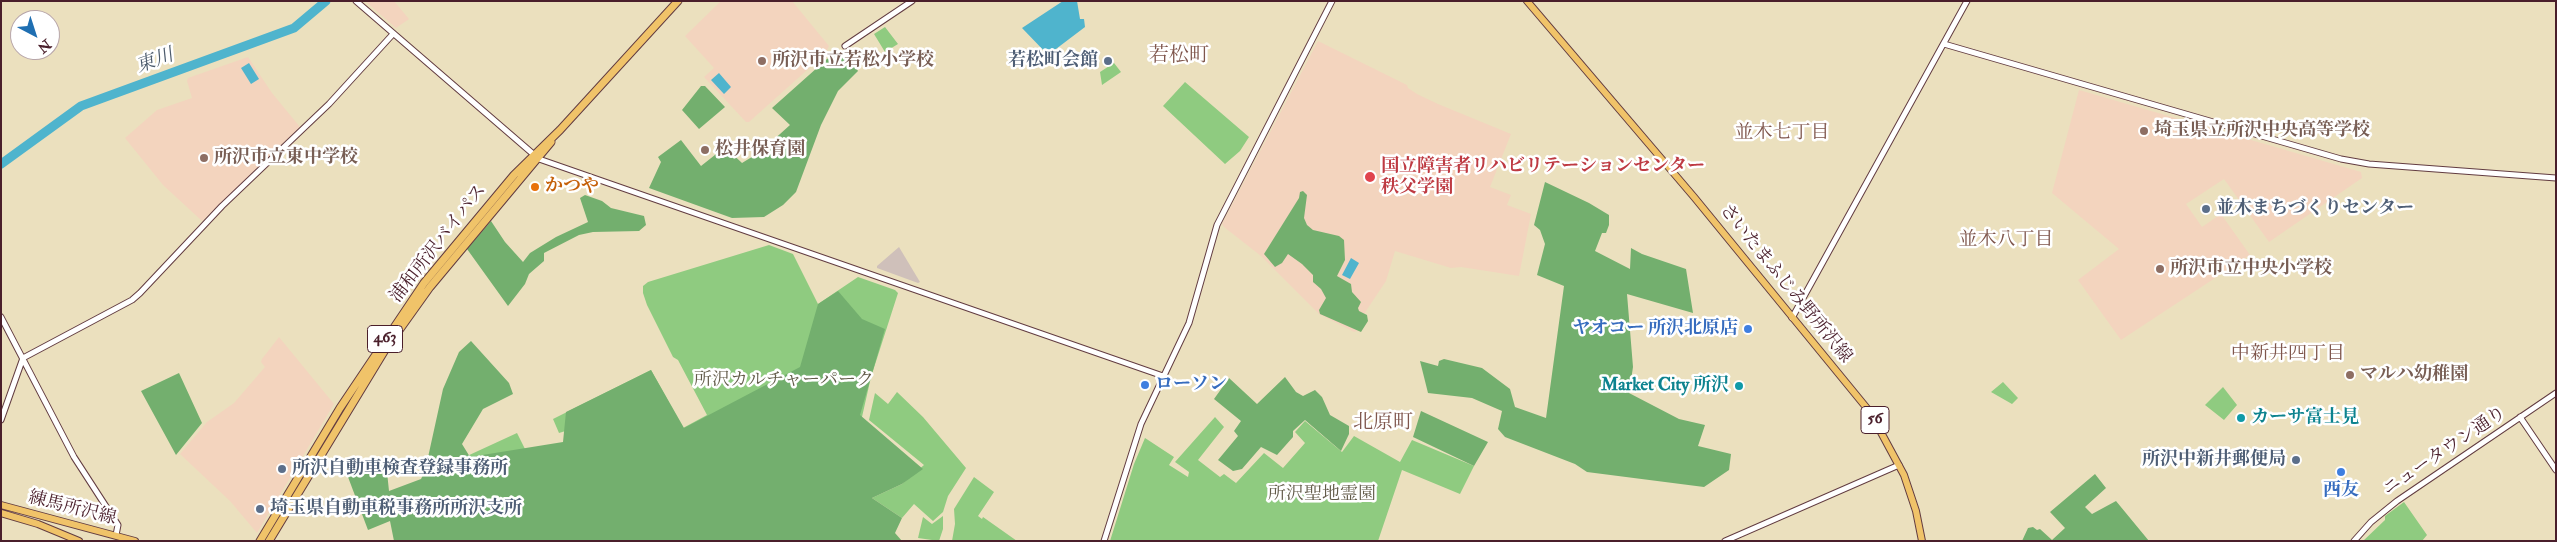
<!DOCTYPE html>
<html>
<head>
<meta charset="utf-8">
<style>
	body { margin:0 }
	#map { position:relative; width:2557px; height:542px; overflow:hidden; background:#ebe0be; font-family:"IM FELL Double Pica",serif }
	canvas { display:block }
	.frame { position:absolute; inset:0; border:2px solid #4a1f2b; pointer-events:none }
	.north { position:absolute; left:10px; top:10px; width:50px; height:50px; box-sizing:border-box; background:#fff; border:1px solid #b7a5aa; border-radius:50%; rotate:140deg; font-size:14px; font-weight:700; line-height:20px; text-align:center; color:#4a1f2b }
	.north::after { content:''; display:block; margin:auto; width:18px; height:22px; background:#1f6fb2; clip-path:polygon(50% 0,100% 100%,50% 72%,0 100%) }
</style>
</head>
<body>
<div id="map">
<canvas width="2557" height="542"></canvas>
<div class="frame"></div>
<div class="north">N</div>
</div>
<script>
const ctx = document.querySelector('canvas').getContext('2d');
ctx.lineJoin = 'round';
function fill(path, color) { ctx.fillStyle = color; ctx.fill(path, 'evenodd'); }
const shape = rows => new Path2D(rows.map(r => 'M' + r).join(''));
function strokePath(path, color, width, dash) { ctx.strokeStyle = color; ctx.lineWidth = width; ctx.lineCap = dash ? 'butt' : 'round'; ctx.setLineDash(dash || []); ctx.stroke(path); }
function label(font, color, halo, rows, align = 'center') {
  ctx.font = font + ' "IM FELL Double Pica","Noto Serif JP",serif'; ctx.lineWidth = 5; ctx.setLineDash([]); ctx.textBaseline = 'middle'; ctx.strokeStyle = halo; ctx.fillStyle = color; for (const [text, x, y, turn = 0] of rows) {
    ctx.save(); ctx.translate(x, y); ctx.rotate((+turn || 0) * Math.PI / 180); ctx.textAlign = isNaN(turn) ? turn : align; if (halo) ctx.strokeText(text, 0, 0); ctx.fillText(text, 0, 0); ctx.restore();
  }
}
fill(shape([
	[365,1,394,1,409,19,396,28],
	[721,1,792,1,829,46,825,54,749,122,746,122,704,77,714,68,685,36],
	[1318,41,1407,85,1408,88,1417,94,1438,104,1511,134,1490,187,1511,195,1507,205,1531,214,1519,276,1461,267,1451,268,1395,251,1386,281,1366,311,1359,330,1354,332,1319,314,1261,256,1224,227,1222,224],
	[248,57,272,93,300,127,202,221,163,185,125,138,157,110,192,98,187,81,188,78],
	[2079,90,2361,172,2362,178,2269,242,2224,179,2186,204,2202,227,2221,214,2250,255,2121,340,2078,280,2119,249,2052,193],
	[279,337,334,404,257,533,230,501,180,454,207,422,234,403,265,367,261,362,262,359]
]), '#f3d4be');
fill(shape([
	[899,247,920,282,918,283,877,268,877,266]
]), '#cfc0ba');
fill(shape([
	[885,27,898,44,885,52,874,34],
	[1114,63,1121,72,1102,85,1100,72],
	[1185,82,1249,137,1240,151,1225,164,1163,106],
	[769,245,793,254,818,304,858,277,895,290,898,293,871,377,855,448,428,474,517,433,525,449,513,461,588,464,572,429,559,433,553,419,651,370,683,428,707,415,678,360,673,357,647,305,643,293,643,286,648,282],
	[2003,382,2018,398,2012,404,1991,392],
	[2223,387,2237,405,2224,420,2205,405],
	[897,392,923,417,966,468,948,496,943,512,933,521,914,504,902,518,872,498,902,484,924,465,869,420,875,393,888,404],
	[1215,417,1224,427,1198,460,1220,477,1224,474,1236,483,1264,453,1283,468,1305,443,1295,432,1305,421,1342,452,1354,436,1400,462,1412,440,1474,466,1460,494,1402,470,1378,541,1110,541,1134,464,1145,438,1174,457,1169,465,1188,477,1189,472,1175,462],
	[974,477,994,492,978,516,982,519,983,517,1017,541,952,541,955,524,954,509],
	[2404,502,2427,535,2422,541,2363,541,2385,520,2385,516],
	[943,516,943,529,939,541,918,538,923,517,932,524]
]), '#8fcb80');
fill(shape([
	[842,51,846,52,858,71,838,91,821,125,796,192,783,205,764,217,732,218,649,188,661,162,658,157,681,140,701,166,725,147,742,163,760,152,790,125,772,108,827,59],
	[701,86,705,86,725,107,699,129,682,110],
	[1545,182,1589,203,1609,215,1609,225,1606,233,1602,233,1595,251,1630,269,1631,248,1642,254,1686,269,1693,313,1627,294,1633,367,1629,393,1679,419,1705,425,1698,446,1731,454,1729,470,1704,487,1587,472,1575,464,1505,437,1498,429,1502,411,1472,398,1428,393,1420,361,1438,366,1439,361,1444,359,1482,368,1510,389,1515,407,1546,418,1564,286,1537,275,1545,244,1540,230,1534,225],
	[1303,191,1307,195,1304,218,1307,225,1313,230,1339,236,1344,240,1345,260,1337,276,1351,284,1352,292,1361,302,1358,308,1359,311,1367,315,1368,321,1361,332,1320,314,1319,310,1326,298,1321,289,1313,282,1313,275,1302,264,1288,254,1282,263,1275,267,1264,254,1299,198,1300,192],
	[585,195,602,201,611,208,644,216,646,225,639,231,593,232,579,235,544,253,544,261,529,274,525,284,508,306,467,249,491,221,505,242,523,262,530,253,556,237,588,222,580,198],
	[838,291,862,319,885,329,860,415,923,469,902,484,872,498,902,518,895,533,902,541,394,541,390,521,368,530,348,477,373,459,382,459,387,472,389,491,421,479,425,471,443,389,459,352,471,341,509,383,513,394,483,409,462,444,470,457,563,442,566,412,651,370,684,428,800,367,818,304],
	[179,373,202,423,176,455,141,391],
	[1285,377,1296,392,1303,396,1315,390,1322,397,1330,415,1349,426,1349,434,1341,451,1305,420,1293,431,1293,437,1277,455,1261,447,1242,469,1233,471,1218,460,1238,436,1234,431,1241,421,1214,399,1229,378,1257,404],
	[1421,411,1488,442,1474,466,1413,437],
	[2095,474,2106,488,2085,507,2092,514,2116,501,2149,541,2022,541,2028,528,2033,527,2037,530,2040,529,2052,540,2065,528,2050,512]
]), '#73af6e');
fill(shape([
	[1063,1,1077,1,1080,19,1084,19,1085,27,1048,55,1022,28],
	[249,63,259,79,251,84,241,68],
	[719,73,731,87,724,94,711,80],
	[1351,258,1359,263,1350,279,1342,275]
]), '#4fb4cd');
strokePath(shape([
	[1,164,81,106,294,28,326,1]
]), '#4fb4cd', 9);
const minor = shape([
	[356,1,539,159,1163,376],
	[1944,44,2341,159,2369,164,2556,178],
	[845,46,912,1],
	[1,317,74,457,118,525,116,535],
	[1792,318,1967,1],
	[2520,417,2556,470],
	[1,420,23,358,132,300,140,293,222,206,329,104,393,34],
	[1104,541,1141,424,1189,323,1217,225,1332,1],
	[1725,541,1899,465],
	[2354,541,2371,522,2397,501,2556,393]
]);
const major = shape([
	[1527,1,1694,197,1870,412,1904,475,1916,511,1922,541],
	[1,505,135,541],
	[1,513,38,524,79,541]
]);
const highway = shape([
	[260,541,340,408,424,283,514,175,560,130,678,1],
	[269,541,385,350,430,287,551,142]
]);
strokePath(minor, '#623c41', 7);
strokePath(major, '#623c41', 8);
strokePath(highway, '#623c41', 9);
strokePath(minor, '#fff', 5);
strokePath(major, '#f0c369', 6);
strokePath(highway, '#f0c369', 7);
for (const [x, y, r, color] of [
	[762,61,5,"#8d6e63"],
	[1108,61,5,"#5c6f8a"],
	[2144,131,5,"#8d6e63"],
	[705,150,5,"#8d6e63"],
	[204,158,5,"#8d6e63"],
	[1370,177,6,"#e0444e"],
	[535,187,5,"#e8710a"],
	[2206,209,5,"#5c6f8a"],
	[2160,269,5,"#8d6e63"],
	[1748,329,5,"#3f7fe0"],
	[2350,375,5,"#8d6e63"],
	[1145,385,5,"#3f7fe0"],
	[1739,386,5,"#0f9aa8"],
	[2241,418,5,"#0f9aa8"],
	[2296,460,5,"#5c6f8a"],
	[282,469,5,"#5c6f8a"],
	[2341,472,5,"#3f7fe0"],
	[260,509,5,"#5c6f8a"]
]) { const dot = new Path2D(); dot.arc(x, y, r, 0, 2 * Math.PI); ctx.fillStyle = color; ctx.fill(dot); strokePath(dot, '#fff', 2); }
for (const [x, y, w] of [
	[385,339,35],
	[1875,420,28]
]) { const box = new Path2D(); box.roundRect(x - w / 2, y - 13.5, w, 27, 4); ctx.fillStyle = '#fff'; ctx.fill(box); strokePath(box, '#4a1f2b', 1); }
label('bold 16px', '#4a1f2b', null, [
	["463",385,339],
	["56",1875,420]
]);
label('bold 18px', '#785e54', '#fff', [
	["所沢市立若松小学校",772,61],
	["埼玉県立所沢中央高等学校",2154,131],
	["松井保育園",715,150],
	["所沢市立東中学校",214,158],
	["所沢市立中央小学校",2170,269],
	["マルハ幼稚園",2360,375]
], 'left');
label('bold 18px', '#4e5e75', '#fff', [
	["若松町会館",1098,61,"right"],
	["並木まちづくりセンター",2216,209],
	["所沢中新井郵便局",2286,460,"right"],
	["所沢自動車検査登録事務所",292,469],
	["埼玉県自動車税事務所所沢支所",270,509]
], 'left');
label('bold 18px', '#be3a42', '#fff', [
	["国立障害者リハビリテーションセンター",1381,167],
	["秩父学園",1381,188]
], 'left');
label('bold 18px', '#c56008', '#fff', [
	["かつや",545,187]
], 'left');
label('18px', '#4a1f2b', '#fff', [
	["浦和所沢バイパス",439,244,-52],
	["さいたまふじみ野所沢線",1785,284,51],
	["ニュータウン通り",2445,452,-34],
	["練馬所沢線",72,509,14]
]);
label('bold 18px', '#366cbe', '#fff', [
	["ヤオコー 所沢北原店",1738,329],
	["ローソン",1155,385,"left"],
	["西友",2341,491,"center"]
], 'right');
label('18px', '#625b49', '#fff', [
	["所沢カルチャーパーク",784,381],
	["所沢聖地霊園",1322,495]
]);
label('bold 18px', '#0d838f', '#fff', [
	["Market City 所沢",1729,386],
	["カーサ富士見",2251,418,"left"]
], 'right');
label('italic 19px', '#4c5b6c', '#fff', [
	["東川",155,62,-20]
]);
label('19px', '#7f564c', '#fff', [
	["並木七丁目",1782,134],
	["並木八丁目",2006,241],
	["中新井四丁目",2288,355]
]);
label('20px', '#7f564c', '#fff', [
	["若松町",1179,57],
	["北原町",1383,424]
]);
</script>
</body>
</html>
